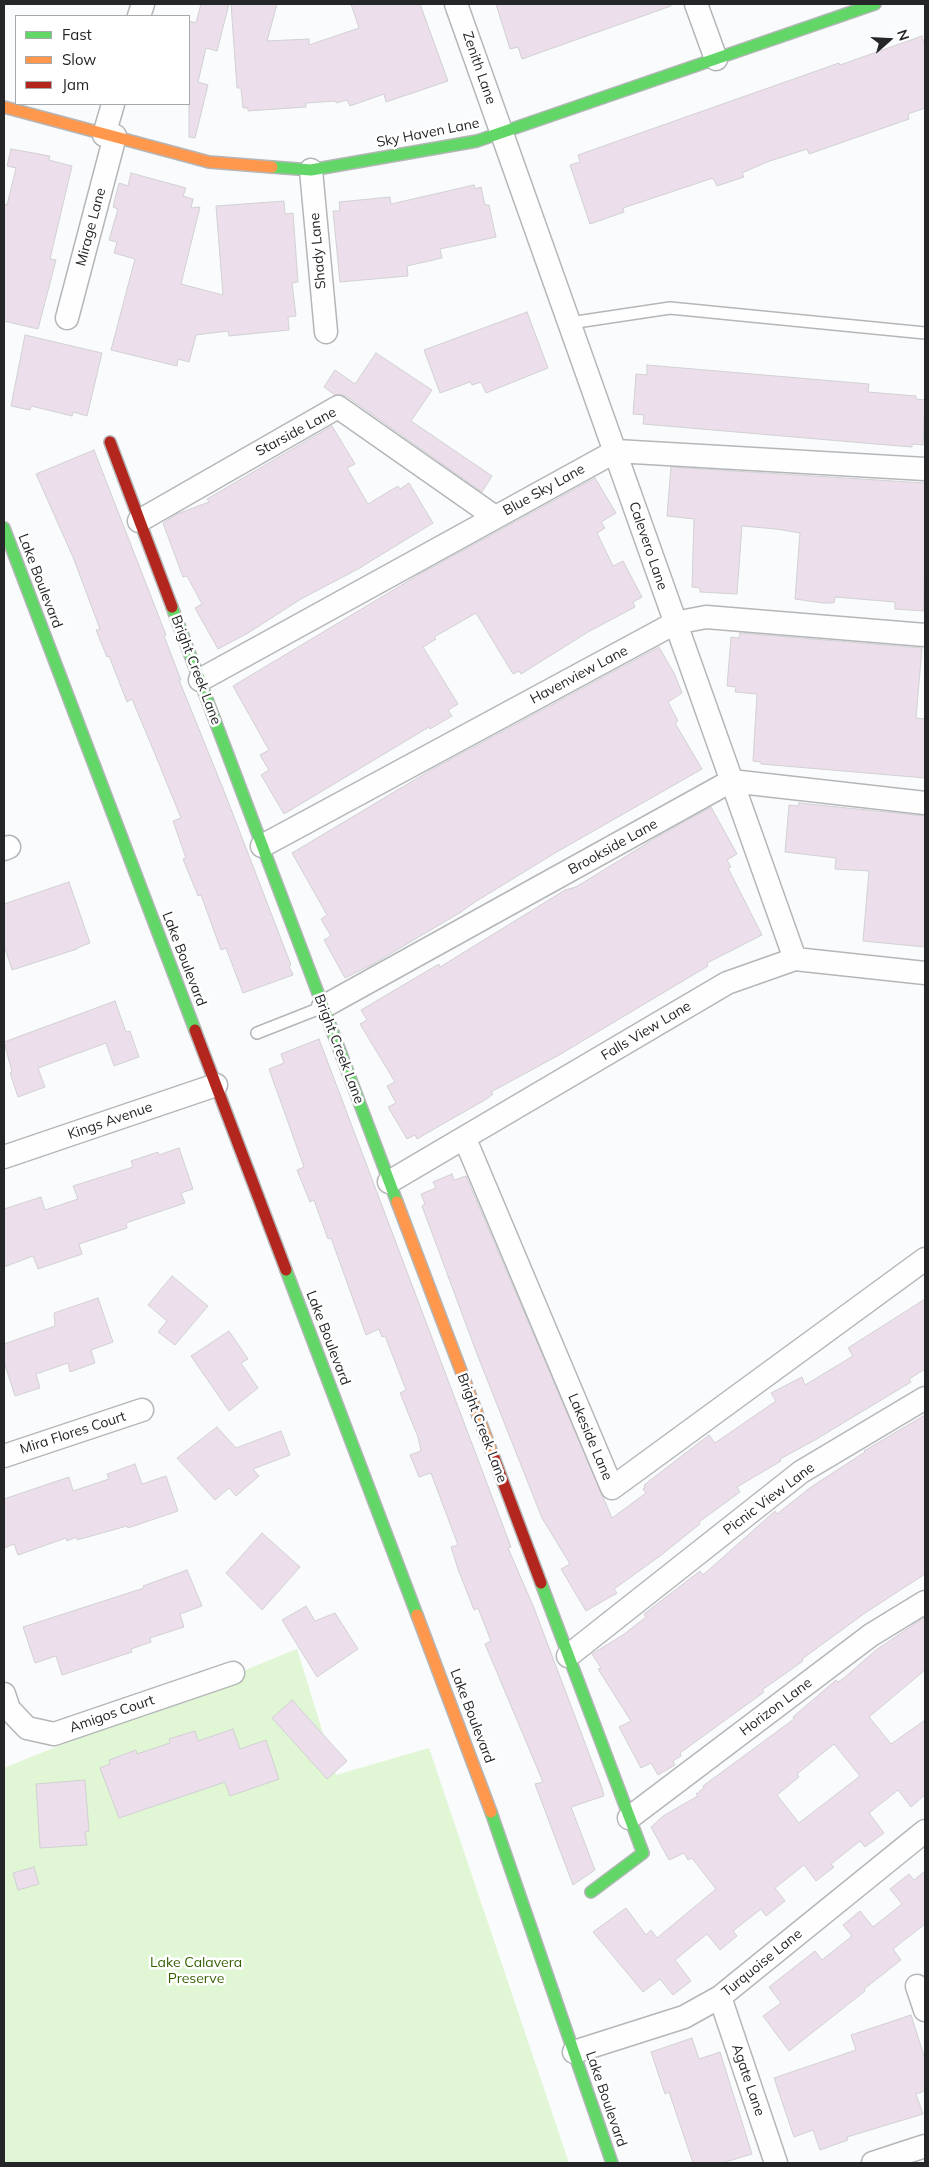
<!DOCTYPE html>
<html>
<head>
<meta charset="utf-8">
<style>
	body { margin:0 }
	#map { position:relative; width:929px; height:2167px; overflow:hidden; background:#f9fbfd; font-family:Mulish,sans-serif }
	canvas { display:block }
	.frame { position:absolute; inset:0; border:5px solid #242628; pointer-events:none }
	.legend { position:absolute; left:15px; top:15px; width:175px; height:90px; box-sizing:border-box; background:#fff; border:1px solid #a7a8a9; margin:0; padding:6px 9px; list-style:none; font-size:15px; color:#242628 }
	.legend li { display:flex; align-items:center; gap:10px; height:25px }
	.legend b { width:25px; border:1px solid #a7a8a9 }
	.north { position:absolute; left:864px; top:15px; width:50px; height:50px; -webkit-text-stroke:4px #fff; paint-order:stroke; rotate:71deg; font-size:14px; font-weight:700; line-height:20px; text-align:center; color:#242628 }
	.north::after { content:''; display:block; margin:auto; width:18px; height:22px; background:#242628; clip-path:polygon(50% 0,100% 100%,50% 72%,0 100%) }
</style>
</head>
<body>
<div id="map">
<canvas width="929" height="2167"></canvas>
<div class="frame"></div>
<ul class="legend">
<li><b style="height:6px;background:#63d668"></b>Fast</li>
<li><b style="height:6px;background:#ff974d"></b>Slow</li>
<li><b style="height:6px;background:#b3261e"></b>Jam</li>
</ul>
<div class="north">N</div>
</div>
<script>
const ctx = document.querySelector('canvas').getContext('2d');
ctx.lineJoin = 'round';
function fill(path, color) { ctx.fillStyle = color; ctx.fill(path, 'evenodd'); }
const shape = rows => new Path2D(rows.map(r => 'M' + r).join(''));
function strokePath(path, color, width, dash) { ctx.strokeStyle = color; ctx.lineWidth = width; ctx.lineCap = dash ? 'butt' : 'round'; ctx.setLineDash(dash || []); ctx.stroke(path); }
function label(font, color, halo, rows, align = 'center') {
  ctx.font = font + ' Mulish,sans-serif'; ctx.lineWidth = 5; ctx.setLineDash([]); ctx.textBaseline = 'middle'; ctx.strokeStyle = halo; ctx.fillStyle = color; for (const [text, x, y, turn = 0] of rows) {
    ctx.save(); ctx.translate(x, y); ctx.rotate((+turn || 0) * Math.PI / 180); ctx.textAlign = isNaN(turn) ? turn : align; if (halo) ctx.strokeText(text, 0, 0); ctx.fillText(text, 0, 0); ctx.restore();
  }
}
fill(shape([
	[297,1649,336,1775,429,1748,569,2163,4,2163,4,1768]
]), '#e1f6d4');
const building = shape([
	[201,4,229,4,217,51,206,48,198,82,208,85,195,138,189,137,189,21,196,23,201,4],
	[231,4,277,4,267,41,309,39,309,45,359,28,351,4,420,4,448,81,386,102,384,94,350,106,347,100,336,103,336,101,306,103,306,107,248,111,248,108,243,108,241,88,237,88,231,4],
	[496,4,670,4,671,6,522,59,518,47,510,49,496,4],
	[922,36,925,46,925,108,908,114,909,119,809,154,807,149,767,162,742,173,744,177,717,186,713,178,623,208,624,212,590,224,570,165,580,162,578,155,839,63,840,65,922,36],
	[11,149,50,156,49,160,72,166,50,259,56,260,38,329,4,321,4,204,7,205,16,168,7,166,11,149],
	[131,173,186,188,183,196,193,199,191,208,200,207,181,284,223,295,216,206,284,201,285,214,293,213,298,282,292,283,296,316,288,317,289,330,229,336,228,331,196,335,189,362,178,359,177,366,111,350,135,259,114,253,117,242,109,240,118,209,113,207,119,183,128,186,131,173],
	[474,185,475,189,481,187,485,205,489,205,496,237,440,249,442,258,407,266,408,276,340,282,333,211,340,211,339,202,390,197,391,204,474,185],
	[527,312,548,368,486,393,481,382,472,385,470,382,440,393,424,350,527,312],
	[25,335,102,353,87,416,73,412,72,416,31,406,30,410,11,406,25,335],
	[376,353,432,390,411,421,492,476,482,492,346,396,335,395,324,387,335,370,355,384,376,353],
	[647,365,869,384,868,392,916,396,916,399,925,400,923,445,912,444,912,447,864,443,643,424,644,415,633,414,636,374,647,375,647,365],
	[332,426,355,464,347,468,368,504,398,486,400,489,409,483,433,523,358,569,301,599,248,633,218,649,195,608,202,604,187,576,183,577,163,523,177,514,209,502,207,499,332,426],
	[94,450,166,635,164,636,181,680,179,680,224,791,291,965,289,966,293,975,243,993,226,948,221,950,201,895,198,896,183,859,186,858,173,821,181,818,155,754,132,699,127,702,109,656,107,657,96,630,100,629,73,557,36,474,94,450],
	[671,467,925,483,924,611,895,609,895,602,835,597,834,603,823,603,795,599,800,533,776,529,742,526,737,594,700,592,700,588,692,587,694,519,667,516,671,467],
	[595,478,616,513,601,522,605,528,597,533,613,566,623,561,642,597,633,602,635,607,588,632,521,674,519,671,513,674,476,613,434,637,436,639,423,647,458,704,448,710,452,716,430,729,429,727,284,814,261,775,269,770,260,755,269,750,233,686,420,574,595,478],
	[740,633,922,648,916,718,925,719,925,778,761,764,761,762,753,761,757,694,735,692,736,687,727,686,731,637,739,638,740,633],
	[659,647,675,675,682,693,668,702,678,721,675,723,702,769,555,853,475,902,461,912,373,964,345,978,324,940,331,936,321,919,327,915,292,853,431,770,659,647],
	[799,803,925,816,925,947,863,941,869,871,835,869,836,858,785,852,789,805,798,806,799,803],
	[711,807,737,854,727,860,731,867,728,868,762,935,707,963,708,966,559,1055,491,1092,493,1094,485,1100,448,1121,417,1139,415,1135,407,1139,388,1107,396,1103,387,1086,395,1082,360,1024,367,1020,361,1010,439,964,440,967,565,890,576,887,654,839,711,807],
	[69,882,90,943,77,948,77,949,12,970,4,945,4,904,69,882],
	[115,1001,126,1032,130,1031,139,1057,114,1066,106,1043,38,1068,45,1087,18,1097,10,1073,12,1072,4,1042,115,1001],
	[319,1039,511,1547,508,1548,534,1608,602,1788,604,1796,571,1807,595,1870,573,1885,535,1784,543,1782,485,1644,491,1641,478,1608,474,1610,458,1569,451,1547,458,1545,431,1473,419,1477,410,1455,421,1451,418,1437,400,1393,406,1390,385,1336,382,1337,379,1329,366,1335,331,1238,328,1239,314,1200,310,1202,297,1170,304,1167,269,1069,284,1063,281,1054,319,1039],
	[179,1148,193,1189,181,1193,185,1203,126,1223,127,1228,79,1244,82,1254,38,1269,33,1256,4,1267,4,1209,41,1197,45,1210,78,1199,73,1186,133,1167,131,1161,158,1152,159,1155,179,1148],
	[452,1174,454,1180,466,1176,612,1518,646,1493,643,1489,645,1487,644,1485,709,1435,715,1443,776,1401,771,1393,802,1377,805,1385,853,1356,848,1348,925,1299,925,1369,909,1379,911,1382,815,1440,780,1459,781,1461,737,1487,740,1492,699,1522,700,1524,660,1556,614,1589,617,1593,586,1611,561,1569,570,1564,542,1518,477,1354,422,1206,425,1204,421,1194,436,1188,433,1182,452,1174],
	[172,1276,208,1306,175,1345,158,1332,167,1321,148,1305,172,1276],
	[98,1298,113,1342,91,1350,95,1363,70,1372,68,1363,36,1374,40,1388,15,1396,4,1362,4,1344,55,1326,54,1313,98,1298],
	[229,1331,248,1359,241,1363,258,1388,229,1411,191,1356,229,1331],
	[925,1415,925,1574,865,1613,802,1659,803,1661,762,1690,764,1692,680,1753,681,1756,673,1761,675,1765,658,1775,651,1763,641,1768,619,1727,631,1721,598,1669,601,1668,592,1654,623,1635,646,1617,644,1614,700,1571,703,1575,775,1511,777,1514,811,1487,865,1452,864,1451,925,1415],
	[217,1427,236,1448,281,1431,290,1455,253,1469,259,1476,236,1496,229,1488,215,1500,177,1458,217,1427],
	[135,1464,142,1484,166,1476,178,1511,128,1528,127,1526,77,1540,77,1537,67,1541,66,1538,18,1555,14,1544,4,1548,4,1499,69,1477,73,1491,109,1479,107,1474,135,1464],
	[262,1533,300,1567,262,1610,226,1573,262,1533],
	[187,1570,202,1606,180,1614,184,1627,150,1638,151,1642,131,1649,132,1652,62,1675,56,1656,35,1663,23,1627,144,1588,143,1586,187,1570],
	[306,1606,315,1621,335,1613,358,1649,317,1677,282,1620,306,1606],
	[925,1617,925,1670,869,1717,891,1744,925,1720,925,1795,911,1807,898,1790,869,1813,884,1833,865,1847,860,1841,831,1864,834,1867,816,1881,804,1865,775,1888,785,1901,766,1916,761,1909,733,1931,737,1936,720,1950,707,1934,675,1960,691,1981,673,1995,660,1979,643,1992,593,1932,626,1908,646,1935,651,1930,657,1938,716,1889,692,1858,688,1860,684,1853,669,1860,651,1827,663,1816,698,1796,696,1794,704,1788,703,1786,794,1719,793,1717,836,1680,838,1682,844,1678,876,1650,925,1617],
	[834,1744,860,1776,799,1823,777,1795,799,1777,797,1774,834,1744],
	[292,1700,347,1761,327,1779,272,1718,292,1700],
	[233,1729,240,1749,266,1740,279,1779,230,1796,225,1782,119,1818,100,1768,110,1764,109,1760,136,1750,137,1754,170,1743,169,1739,195,1731,198,1741,233,1729],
	[85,1780,89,1831,85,1832,87,1845,40,1848,36,1784,85,1780],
	[34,1867,39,1884,18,1890,13,1873,34,1867],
	[925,1871,925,1924,893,1949,901,1960,864,1989,865,1991,789,2051,763,2016,781,2003,769,1987,815,1951,822,1960,852,1936,843,1925,860,1911,873,1927,902,1904,890,1889,909,1874,914,1880,925,1871],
	[911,2015,925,2059,925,2091,916,2094,923,2114,847,2137,848,2140,820,2150,813,2130,794,2137,774,2078,856,2050,851,2035,911,2015],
	[692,2038,699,2059,720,2052,752,2154,722,2163,693,2163,669,2092,665,2094,651,2052,692,2038]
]);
fill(building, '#ecdeeb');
strokePath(building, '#d1d1d3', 1);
const lane = shape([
	[570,323,670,308,925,333],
	[257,1033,323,1007]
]);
const street = shape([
	[456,4,795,959],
	[696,4,716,59],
	[139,16,143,4],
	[104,135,113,104],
	[311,170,326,332],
	[67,318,115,136],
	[139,521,338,407,495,517],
	[200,680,616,451,925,469],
	[262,846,675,623,706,617,925,635],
	[4,849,9,847],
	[323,1007,731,781,925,803],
	[465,1139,612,1488,925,1259],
	[4,1157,216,1085],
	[389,1182,727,983,795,959,925,973],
	[4,1456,142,1410],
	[568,1656,801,1472,925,1398],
	[4,1694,9,1709,27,1728,54,1734,233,1673],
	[629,1818,871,1635,925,1602],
	[917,1986,925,2010],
	[720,1997,776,2163],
	[574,2052,684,2017,720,1997,925,1831],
	[873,2163,925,2146]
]);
const fast = shape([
	[272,167,311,170,477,141,875,4],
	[4,528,195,1030],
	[172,607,397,1202],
	[286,1270,417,1615],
	[541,1583,643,1853,591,1892],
	[491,1812,612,2163]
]);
const slow = shape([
	[4,107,209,162,272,167],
	[397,1202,494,1458],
	[417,1615,491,1812]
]);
const jam = shape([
	[110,442,172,607],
	[195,1030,286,1270],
	[494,1458,541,1583]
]);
strokePath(lane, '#b4b6b8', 14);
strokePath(street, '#b4b6b8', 25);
strokePath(fast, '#b4b6b8', 14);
strokePath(slow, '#b4b6b8', 14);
strokePath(jam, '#b4b6b8', 14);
strokePath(lane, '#fefeff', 11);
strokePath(street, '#fefeff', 22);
strokePath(fast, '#63d668', 11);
strokePath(slow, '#ff974d', 11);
strokePath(jam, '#b3261e', 11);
label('14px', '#242628', '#fff', [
	["Zenith Lane",479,68,71],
	["Sky Haven Lane",428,133,-11],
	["Mirage Lane",91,227,-75],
	["Shady Lane",318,251,-95],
	["Starside Lane",296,432,-28],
	["Blue Sky Lane",544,490,-29],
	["Calevero Lane",648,546,71],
	["Lake Boulevard",40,581,69],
	["Bright Creek Lane",196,670,69],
	["Havenview Lane",579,675,-28],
	["Brookside Lane",613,847,-29],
	["Lake Boulevard",184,959,69],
	["Falls View Lane",646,1031,-31],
	["Bright Creek Lane",339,1049,69],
	["Kings Avenue",110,1121,-19],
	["Lake Boulevard",328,1338,69],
	["Bright Creek Lane",482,1428,69],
	["Mira Flores Court",73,1433,-18],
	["Lakeside Lane",590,1437,67],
	["Picnic View Lane",769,1499,-37],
	["Horizon Lane",776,1707,-37],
	["Amigos Court",112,1714,-19],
	["Lake Boulevard",472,1716,69],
	["Turquoise Lane",762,1963,-39],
	["Agate Lane",748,2080,71],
	["Lake Boulevard",606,2099,71]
]);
label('14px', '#355f00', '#fff', [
	["Lake Calavera",196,1963],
	["Preserve",196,1979]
]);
</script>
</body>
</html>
